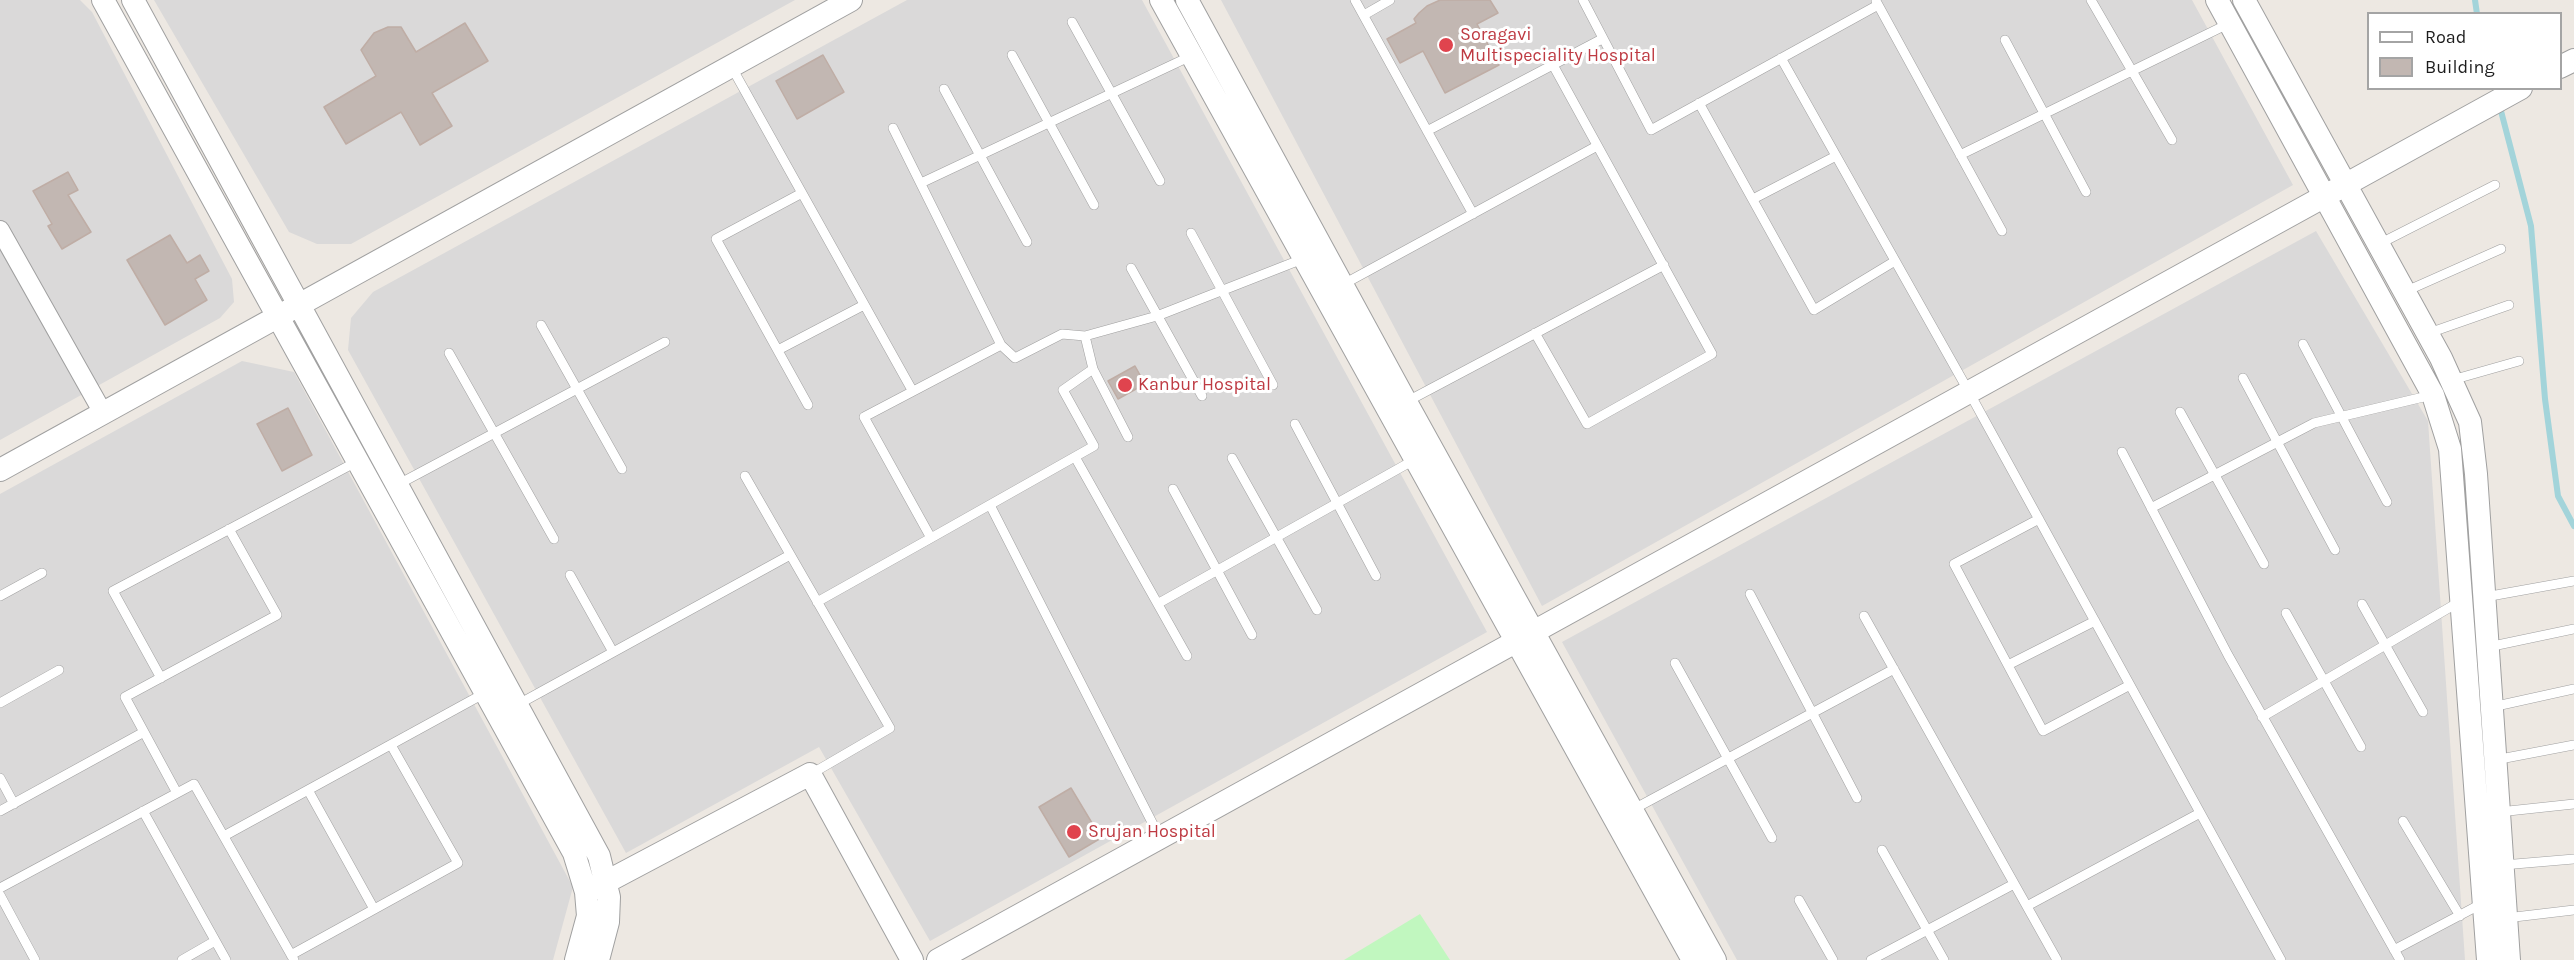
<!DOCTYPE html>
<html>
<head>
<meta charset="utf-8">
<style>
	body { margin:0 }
	#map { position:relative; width:2574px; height:960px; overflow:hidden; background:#ede8e2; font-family:Karla,sans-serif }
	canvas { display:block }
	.legend { position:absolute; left:2367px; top:12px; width:195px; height:78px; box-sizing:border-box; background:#fff; border:2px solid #a4a4a4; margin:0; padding:8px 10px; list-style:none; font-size:18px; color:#1c1c1c }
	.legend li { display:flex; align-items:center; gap:12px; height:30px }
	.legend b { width:30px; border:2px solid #a4a4a4 }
</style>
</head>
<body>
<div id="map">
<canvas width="2574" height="960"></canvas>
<ul class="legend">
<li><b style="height:8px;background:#fff"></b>Road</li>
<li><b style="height:16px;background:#c2b7b2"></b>Building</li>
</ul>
</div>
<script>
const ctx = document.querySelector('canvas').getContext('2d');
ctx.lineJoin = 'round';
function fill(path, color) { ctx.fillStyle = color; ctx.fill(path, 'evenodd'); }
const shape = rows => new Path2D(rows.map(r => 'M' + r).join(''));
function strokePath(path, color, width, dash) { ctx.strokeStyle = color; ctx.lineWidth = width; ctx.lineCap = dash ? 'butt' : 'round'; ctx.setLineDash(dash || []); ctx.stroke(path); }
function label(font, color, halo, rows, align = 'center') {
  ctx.font = font + ' Karla,sans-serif'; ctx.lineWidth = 6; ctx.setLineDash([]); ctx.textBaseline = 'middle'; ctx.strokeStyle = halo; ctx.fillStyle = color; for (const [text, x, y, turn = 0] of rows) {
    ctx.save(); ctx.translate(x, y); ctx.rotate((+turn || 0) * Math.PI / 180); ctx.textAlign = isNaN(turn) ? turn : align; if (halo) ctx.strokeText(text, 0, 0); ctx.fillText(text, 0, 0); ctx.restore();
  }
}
fill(shape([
	[0,0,80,0,92,12,232,279,234,302,220,318,0,440],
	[154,0,795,0,351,244,317,244,289,232],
	[907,0,1142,0,1487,632,930,941,819,747,626,853,348,350,351,318,373,292],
	[1221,0,2192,0,2293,185,1542,606],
	[2316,231,2428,421,2465,960,1737,960,1562,642],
	[242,361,294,372,573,887,553,960,0,960,0,494]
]), '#dad9d9');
fill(shape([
	[1420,914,1450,960,1344,960]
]), '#c1f7bf');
strokePath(shape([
	[2475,0,2477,14],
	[2495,88,2531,226,2545,399,2558,496,2574,526]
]), '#a3d4da', 6);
const building = shape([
	[1440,0,1490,0,1498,13,1477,24,1499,65,1445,93,1423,51,1400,63,1387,39,1416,23,1414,19,1419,13,1427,6,1440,0],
	[465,23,488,61,432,93,452,126,420,145,401,112,346,144,324,107,376,76,361,50,374,33,388,27,401,27,416,52,465,23],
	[823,55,844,92,797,119,776,81,823,55],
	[68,172,78,190,68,195,91,232,62,249,48,226,52,224,33,191,68,172],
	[170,235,187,263,200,255,209,271,195,279,207,300,165,325,127,260,170,235],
	[1135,366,1145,384,1118,399,1108,381,1135,366],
	[288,408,312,455,282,471,257,424,288,408],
	[1071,788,1101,838,1069,857,1039,807,1071,788]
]);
fill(building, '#c2b7b2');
strokePath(building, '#bfada5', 1.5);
const service = shape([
	[1355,0,1473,214],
	[1583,0,1651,130,1878,5],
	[2091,0,2172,140],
	[1876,1,2002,231],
	[1364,15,1390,0],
	[1072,22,1160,181],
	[2005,40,2086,192],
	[1012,55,1094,205],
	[1781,58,1969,392,2281,960],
	[731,66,912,390],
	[944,89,1027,242],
	[1699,103,1814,310,1895,261],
	[893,128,1001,345],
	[1427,131,1602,39],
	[1960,155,2230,23],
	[921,183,1191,56],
	[802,193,716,239,808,405],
	[1753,199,1836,156],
	[1191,233,1273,385],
	[2379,244,2495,185],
	[1131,268,1202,396],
	[1342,285,1597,146],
	[2404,292,2501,249],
	[541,325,622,469],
	[1535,333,1587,424,1712,354,1553,65],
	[2429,333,2509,305],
	[1085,336,1093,369,1128,437],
	[2303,344,2387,502],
	[778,350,864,305],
	[449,353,554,539],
	[1093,369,1063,390,1094,446,931,538,864,417,1001,345,1015,358,1062,334,1085,336,1157,316,1305,258],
	[2243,378,2335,550],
	[2452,380,2519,361],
	[1406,402,1664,265],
	[2180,412,2264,564],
	[1295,424,1376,576],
	[2122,452,2228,655,2400,960],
	[1075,457,1187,656],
	[1232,458,1317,610],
	[745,476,890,728,811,774],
	[397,485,665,342],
	[1173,489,1252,635],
	[990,505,1160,838],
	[2151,508,2314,423,2432,395],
	[2039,519,1954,564,2043,731,2130,685],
	[570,575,613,652],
	[1750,594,1857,798],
	[0,596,42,573],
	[2485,597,2574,581],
	[817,602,931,538],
	[1159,603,1414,460],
	[2362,604,2423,712],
	[2286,613,2361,747],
	[1864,616,2057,960],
	[2488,647,2574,629],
	[1675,663,1772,838],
	[2008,665,2095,621],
	[161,678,113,591,356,462],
	[0,703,59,670],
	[517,705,790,555],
	[2492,707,2574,689],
	[2262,717,2459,602],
	[2495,760,2574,745],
	[0,778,14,804],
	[308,790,374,909],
	[177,793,125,697,277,615,229,529],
	[1632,810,1894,669],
	[0,811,144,732],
	[143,811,226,960],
	[2499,812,2574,804],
	[2403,821,2460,916],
	[224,836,485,693],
	[1882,850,1944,960],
	[2503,865,2574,859],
	[0,888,194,784,294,960],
	[0,895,35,960],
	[1799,900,1833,960],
	[2027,906,2200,813],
	[2506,918,2574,910],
	[2394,950,2483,903],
	[291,955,458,863,391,745],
	[182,960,215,941],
	[1871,960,2014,884]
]);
const minor = shape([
	[0,230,103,413]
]);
const tertiary = shape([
	[103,0,574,853,586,892,588,916,576,960],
	[133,0,599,856,609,897,608,922,598,960],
	[1161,0,1693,960],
	[1187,0,1406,402,1715,960],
	[2217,0,2433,395,2450,449,2488,960],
	[2244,0,2441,358,2470,422,2476,474,2509,960],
	[2560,67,2574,60],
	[0,470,851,0],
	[593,889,810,774,912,960],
	[938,960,2521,88]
]);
strokePath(service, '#a0a0a0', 10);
strokePath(minor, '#a0a0a0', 20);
strokePath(tertiary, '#a0a0a0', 24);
strokePath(service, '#fff', 9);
strokePath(minor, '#fff', 18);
strokePath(tertiary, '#fff', 22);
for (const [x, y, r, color] of [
	[1446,45,8,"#e0444e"],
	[1125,385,8,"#e0444e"],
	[1074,832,8,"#e0444e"]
]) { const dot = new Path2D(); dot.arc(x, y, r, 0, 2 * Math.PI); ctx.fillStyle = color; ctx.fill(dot); strokePath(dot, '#fff', 2); }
label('18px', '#be3a42', '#fff', [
	["Soragavi",1460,35],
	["Multispeciality Hospital",1460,56],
	["Kanbur Hospital",1138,385],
	["Srujan Hospital",1088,832]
], 'left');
</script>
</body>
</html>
